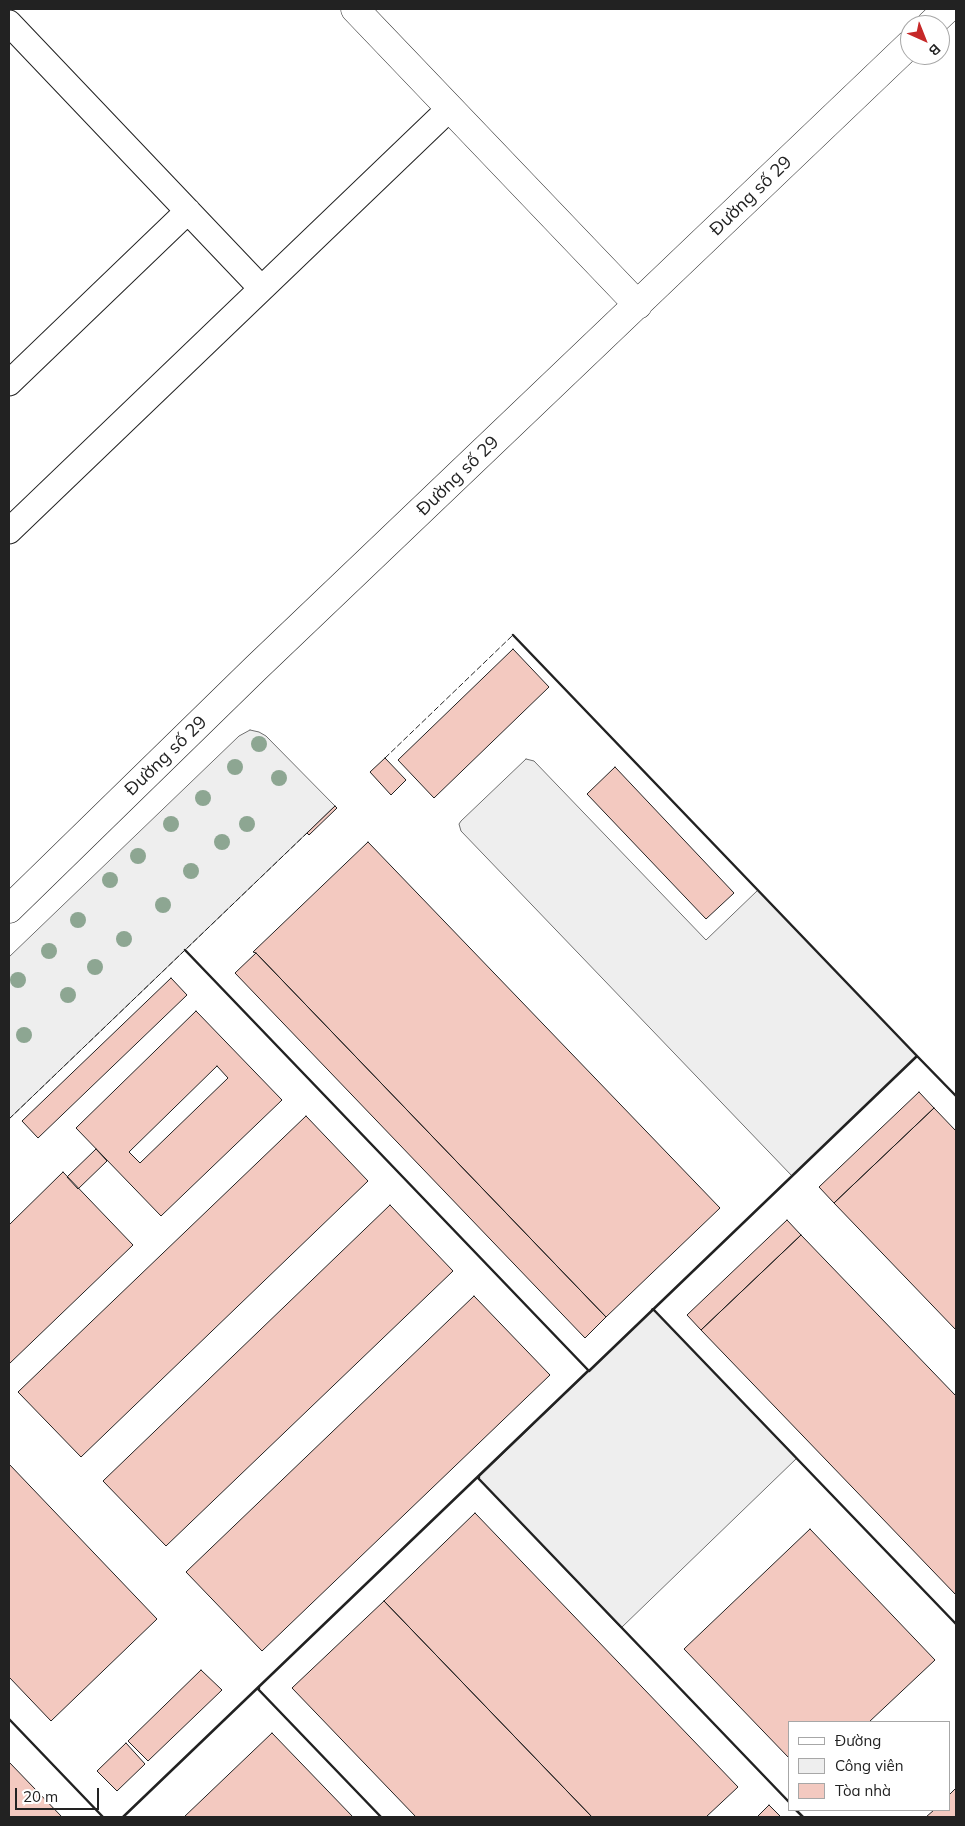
<!DOCTYPE html>
<html>
<head>
<meta charset="utf-8">
<style>
	body { margin:0 }
	#map { position:relative; width:965px; height:1826px; overflow:hidden; background:#fff; font-family:Mulish,sans-serif }
	canvas { display:block }
	.frame { position:absolute; inset:0; border:10px solid #222; pointer-events:none }
	.legend { position:absolute; left:788px; top:1721px; width:162px; height:90px; box-sizing:border-box; background:#fff; border:1px solid #a7a7a7; margin:0; padding:6px 9px; list-style:none; font-size:15px; color:#222 }
	.legend li { display:flex; align-items:center; gap:10px; height:25px }
	.legend b { width:25px; border:1px solid #a7a7a7 }
	.north { position:absolute; left:900px; top:15px; width:50px; height:50px; box-sizing:border-box; background:#fff; border:1px solid #a7a7a7; border-radius:50%; rotate:136deg; font-size:14px; font-weight:700; line-height:20px; text-align:center; color:#222 }
	.north::after { content:''; display:block; margin:auto; width:18px; height:22px; background:#c62828; clip-path:polygon(50% 0,100% 100%,50% 72%,0 100%) }
	.scale { position:absolute; left:15px; top:1788px; width:84px; height:22px; box-sizing:border-box; border:2px solid #222; border-top:0; padding-left:6px; font-size:15px; line-height:18px; white-space:nowrap; color:#222; -webkit-text-stroke:4px #fff; paint-order:stroke }
</style>
</head>
<body>
<div id="map">
<canvas width="965" height="1826"></canvas>
<div class="frame"></div>
<ul class="legend">
<li><b style="height:6px;background:#fff"></b>Đường</li>
<li><b style="height:14px;background:#eee"></b>Công viên</li>
<li><b style="height:14px;background:#f3c9c0"></b>Tòa nhà</li>
</ul>
<div class="north">B</div>
<div class="scale">20 m</div>
</div>
<script>
const ctx = document.querySelector('canvas').getContext('2d');
ctx.lineJoin = 'round';
function fill(path, color) { ctx.fillStyle = color; ctx.fill(path, 'evenodd'); }
const shape = rows => new Path2D(rows.map(r => 'M' + r).join(''));
function strokePath(path, color, width, dash) { ctx.strokeStyle = color; ctx.lineWidth = width; ctx.lineCap = dash ? 'butt' : 'round'; ctx.setLineDash(dash || []); ctx.stroke(path); }
function label(font, color, halo, rows, align = 'center') {
  ctx.font = font + ' Mulish,sans-serif'; ctx.lineWidth = 4; ctx.setLineDash([]); ctx.textBaseline = 'middle'; ctx.strokeStyle = halo; ctx.fillStyle = color; for (const [text, x, y, turn = 0] of rows) {
    ctx.save(); ctx.translate(x, y); ctx.rotate((+turn || 0) * Math.PI / 180); ctx.textAlign = isNaN(turn) ? turn : align; if (halo) ctx.strokeText(text, 0, 0); ctx.fillText(text, 0, 0); ctx.restore();
  }
}
const green = shape([
	[250,730,259,732,266,736,335,806,9,1119,9,957,239,736,250,730],
	[526,759,534,761,706,940,758,890,917,1056,792,1176,461,831,459,824,461,821,526,759],
	[653,1309,797,1458,621,1628,478,1478,653,1309]
]);
fill(green, '#eee');
strokePath(green, '#6f6f6f', 1);
const building = shape([
	[513,649,549,687,434,798,398,760,513,649],
	[385,758,406,780,391,795,370,772,385,758],
	[615,767,734,893,706,919,587,794,615,767],
	[335,806,337,808,309,835,307,833,335,806],
	[368,842,720,1208,606,1317,256,953,253,952,368,842],
	[256,953,606,1317,585,1338,235,973,256,953],
	[171,978,187,995,38,1138,22,1121,171,978],
	[196,1011,282,1100,161,1216,76,1128,196,1011],
	[217,1066,228,1078,140,1163,129,1152,217,1066],
	[919,1092,934,1108,834,1203,819,1187,919,1092],
	[934,1108,956,1131,956,1330,834,1203,934,1108],
	[306,1116,368,1181,81,1457,18,1392,306,1116],
	[96,1149,107,1161,78,1189,67,1177,96,1149],
	[63,1172,133,1245,9,1364,9,1225,63,1172],
	[390,1205,453,1271,166,1546,103,1481,390,1205],
	[787,1220,801,1235,701,1330,687,1315,787,1220],
	[801,1235,956,1396,956,1595,701,1330,801,1235],
	[474,1296,550,1375,262,1651,186,1572,474,1296],
	[9,1464,157,1619,51,1721,9,1677,9,1464],
	[475,1513,738,1787,706,1817,592,1817,384,1601,475,1513],
	[810,1529,935,1660,869,1722,789,1722,789,1758,684,1649,810,1529],
	[384,1601,592,1817,416,1817,292,1688,384,1601],
	[201,1670,222,1690,148,1761,128,1741,201,1670],
	[272,1733,353,1817,184,1817,272,1733],
	[126,1743,145,1764,117,1791,97,1771,126,1743],
	[9,1762,62,1817,9,1817,9,1762],
	[956,1788,956,1817,926,1817,934,1810,949,1810,949,1795,956,1788],
	[769,1805,781,1817,757,1817,769,1805]
]);
fill(building, '#f3c9c0');
strokePath(building, '#222', 1);
const street = shape([
	[9,23,261,288],
	[9,383,188,211],
	[9,531,450,108]
]);
const secondary = shape([
	[355,9,638,305],
	[930,25,947,9],
	[9,909,256,668,910,44]
]);
strokePath(street, '#222', 27);
strokePath(secondary, '#222', 29);
strokePath(street, '#fff', 25);
strokePath(secondary, '#fff', 28);
strokePath(shape([
	[385,758,513,635],
	[9,1119,307,833]
]), '#222', 1, [6, 2.5]);
strokePath(shape([
	[185,950,589,1371,917,1056,513,635],
	[917,1056,956,1096],
	[652,1310,653,1309,956,1624],
	[479,1477,478,1478,789,1802],
	[259,1688,258,1689,381,1817],
	[9,1719,103,1817],
	[796,1810,803,1817],
	[123,1817,588,1371]
]), '#222', 2.5);
ctx.fillStyle = '#8da692';
for (const [x, y] of [
	[259,744],
	[235,767],
	[279,778],
	[203,798],
	[171,824],
	[247,824],
	[222,842],
	[138,856],
	[191,871],
	[110,880],
	[163,905],
	[78,920],
	[124,939],
	[49,951],
	[95,967],
	[18,980],
	[68,995],
	[24,1035]
]) { ctx.beginPath(); ctx.arc(x, y, 8, 0, 2 * Math.PI); ctx.fill(); }
label('18px', '#222', '#fff', [
	["Đường số 29",751,196,-44],
	["Đường số 29",458,476,-44],
	["Đường số 29",166,756,-44]
]);
</script>
</body>
</html>
